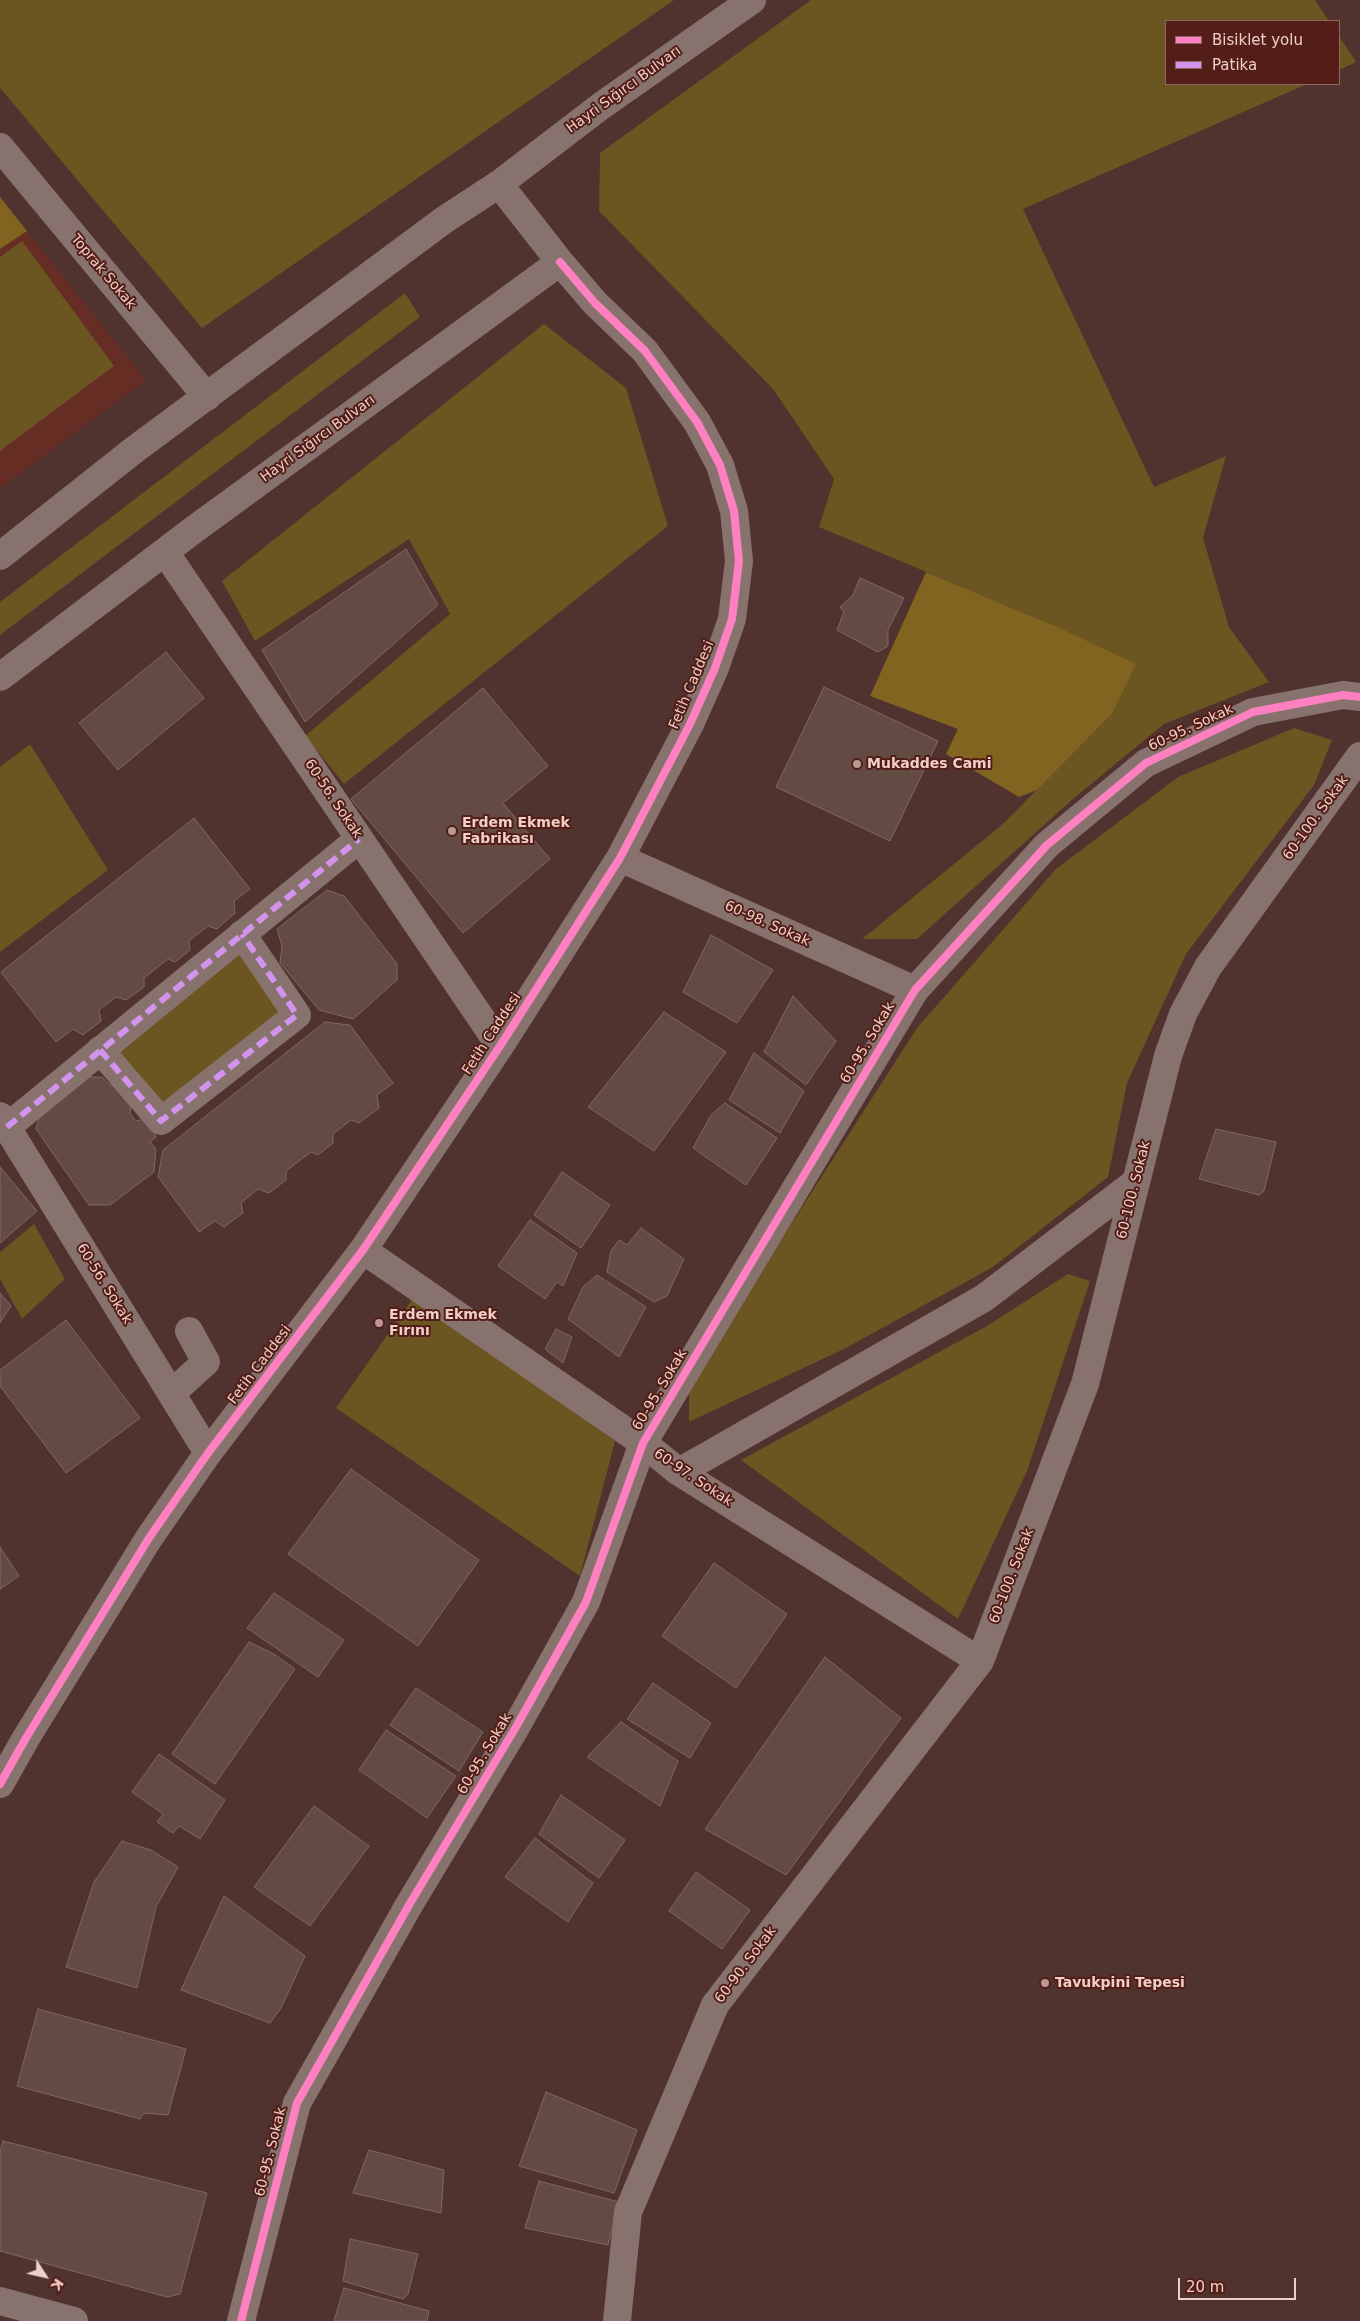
<!DOCTYPE html>
<html>
<head>
<meta charset="utf-8">
<style>
	body { margin:0 }
	#map { position:relative; width:1360px; height:2321px; overflow:hidden; background:#50322f; font-family:"DejaVu Sans",sans-serif }
	canvas { display:block }
	.legend { position:absolute; left:1165px; top:20px; width:175px; height:65px; box-sizing:border-box; background:#521e17; border:1px solid #92655e; margin:0; padding:6px 9px; list-style:none; font-size:15px; color:#f1cfc9 }
	.legend li { display:flex; align-items:center; gap:10px; height:25px }
	.legend b { width:25px; border:1px solid #92655e }
	.north { position:absolute; left:20px; top:2251px; width:50px; height:50px; -webkit-text-stroke:4px #521e17; paint-order:stroke; rotate:125deg; font-size:14px; font-weight:700; line-height:20px; text-align:center; color:#f1cfc9 }
	.north::after { content:''; display:block; margin:auto; width:18px; height:22px; background:#f1cfc9; clip-path:polygon(50% 0,100% 100%,50% 72%,0 100%) }
	.scale { position:absolute; left:1178px; top:2278px; width:118px; height:22px; box-sizing:border-box; border:2px solid #f1cfc9; border-top:0; padding-left:6px; font-size:15px; line-height:18px; white-space:nowrap; color:#f1cfc9; -webkit-text-stroke:4px #521e17; paint-order:stroke }
</style>
</head>
<body>
<div id="map">
<canvas width="1360" height="2321"></canvas>
<ul class="legend">
<li><b style="height:6px;background:#ff80c0"></b>Bisiklet yolu</li>
<li><b style="height:6px;background:#d193ec"></b>Patika</li>
</ul>
<div class="north">K</div>
<div class="scale">20 m</div>
</div>
<script>
const ctx = document.querySelector('canvas').getContext('2d');
ctx.lineJoin = 'round';
function fill(path, color) { ctx.fillStyle = color; ctx.fill(path, 'evenodd'); }
const shape = rows => new Path2D(rows.map(r => 'M' + r).join(''));
function strokePath(path, color, width, dash) { ctx.strokeStyle = color; ctx.lineWidth = width; ctx.lineCap = dash ? 'butt' : 'round'; ctx.setLineDash(dash || []); ctx.stroke(path); }
function label(font, color, halo, rows, align = 'center') {
  ctx.font = font + ' "DejaVu Sans",sans-serif'; ctx.lineWidth = 4; ctx.setLineDash([]); ctx.textBaseline = 'middle'; ctx.strokeStyle = halo; ctx.fillStyle = color; for (const [text, x, y, turn = 0] of rows) {
    ctx.save(); ctx.translate(x, y); ctx.rotate((+turn || 0) * Math.PI / 180); ctx.textAlign = isNaN(turn) ? turn : align; if (halo) ctx.strokeText(text, 0, 0); ctx.fillText(text, 0, 0); ctx.restore();
  }
}
fill(shape([
	[0,197,146,380,0,488]
]), '#662d25');
fill(shape([
	[0,0,674,0,202,328,0,88],
	[811,0,1315,0,1329,21,1166,21,1166,84,1307,84,1023,209,1154,487,1226,456,1203,538,1229,627,1269,682,1164,724,1073,799,917,939,862,939,1003,824,1112,714,1053,625,819,527,834,479,773,389,599,211,600,153],
	[1339,36,1356,62,1339,70],
	[22,241,114,366,0,451,0,257],
	[405,293,420,317,0,635,0,602],
	[544,324,626,388,668,526,344,784,305,736,450,614,409,539,255,641,222,581],
	[1294,728,1332,740,1314,785,1186,954,1127,1083,1108,1177,993,1267,846,1348,689,1422,689,1383,917,1028,1056,869,1178,777],
	[30,744,108,870,0,952,0,767],
	[242,945,286,1015,166,1106,113,1052],
	[34,1224,65,1279,22,1319,0,1279,0,1252],
	[1068,1274,1090,1281,1027,1471,958,1619,741,1460,987,1326],
	[414,1297,615,1441,580,1576,336,1408]
]), '#6b5520');
fill(shape([
	[0,197,27,231,0,249],
	[926,572,1053,625,1136,664,1112,714,1037,790,1019,797,946,754,958,729,870,696]
]), '#80641f');
const building = shape([
	[406,549,438,605,305,722,262,650,406,549],
	[860,578,904,598,888,630,888,646,878,652,837,630,844,612,840,607,853,595,860,578],
	[166,652,204,698,118,770,79,723,166,652],
	[824,687,938,741,890,841,776,787,824,687],
	[483,688,548,766,503,803,550,859,463,933,351,799,483,688],
	[194,818,250,889,234,901,235,913,217,929,208,926,189,941,190,950,175,962,168,959,144,978,144,987,126,1000,116,997,99,1010,101,1021,83,1035,73,1029,56,1042,1,972,194,818],
	[327,890,344,896,397,964,397,980,353,1019,319,1010,280,963,282,946,277,929,327,890],
	[711,935,773,970,737,1023,683,992,711,935],
	[793,996,836,1041,806,1085,764,1052,793,996],
	[664,1012,726,1052,654,1151,588,1107,664,1012],
	[325,1022,350,1025,393,1083,377,1095,379,1108,359,1123,351,1120,333,1134,333,1143,318,1155,311,1152,286,1171,286,1180,269,1193,258,1189,241,1203,243,1213,224,1227,215,1221,199,1232,158,1177,163,1150,325,1022],
	[754,1053,804,1091,780,1133,729,1100,754,1053],
	[79,1077,102,1077,110,1085,118,1087,131,1107,130,1113,136,1121,144,1119,153,1130,156,1137,150,1142,156,1149,154,1172,110,1205,89,1205,36,1129,42,1108,79,1077],
	[725,1103,777,1138,746,1185,693,1148,711,1115,725,1103],
	[1216,1129,1276,1142,1264,1191,1259,1195,1199,1179,1216,1129],
	[0,1167,37,1211,0,1243,0,1167],
	[562,1172,610,1205,581,1248,534,1215,562,1172],
	[530,1220,577,1253,563,1286,557,1282,545,1299,498,1266,530,1220],
	[641,1228,684,1259,667,1296,654,1302,607,1272,611,1251,619,1240,627,1245,641,1228],
	[597,1275,646,1307,619,1357,568,1319,583,1287,597,1275],
	[0,1293,11,1306,0,1323,0,1293],
	[66,1320,140,1418,66,1473,0,1386,0,1370,66,1320],
	[556,1329,572,1337,563,1363,545,1349,556,1329],
	[351,1469,479,1560,418,1646,288,1554,351,1469],
	[0,1547,19,1576,0,1589,0,1547],
	[714,1563,787,1614,736,1688,662,1636,714,1563],
	[274,1593,344,1640,318,1677,247,1628,274,1593],
	[249,1642,274,1654,295,1669,215,1784,172,1754,249,1642],
	[825,1657,901,1718,786,1875,705,1829,825,1657],
	[653,1683,711,1723,690,1758,627,1719,653,1683],
	[416,1688,483,1732,459,1771,390,1725,416,1688],
	[621,1722,678,1761,660,1806,587,1757,621,1722],
	[386,1730,456,1776,427,1818,359,1770,386,1730],
	[159,1754,225,1800,200,1839,179,1826,173,1833,157,1822,163,1814,132,1792,159,1754],
	[561,1795,625,1840,599,1878,539,1834,561,1795],
	[314,1806,369,1846,310,1926,254,1887,314,1806],
	[535,1838,593,1883,568,1922,505,1877,535,1838],
	[122,1841,151,1850,178,1867,156,1907,137,1988,66,1967,94,1882,122,1841],
	[696,1872,750,1910,722,1949,669,1911,696,1872],
	[224,1896,305,1956,281,2008,270,2023,181,1990,224,1896],
	[38,2009,186,2049,168,2115,144,2113,140,2119,17,2086,38,2009],
	[546,2092,637,2130,614,2193,519,2166,546,2092],
	[3,2141,207,2193,180,2294,167,2297,0,2251,0,2152,3,2141],
	[369,2150,444,2170,441,2213,353,2193,369,2150],
	[539,2181,619,2202,608,2245,525,2228,539,2181],
	[350,2239,418,2254,408,2294,403,2299,343,2281,350,2239],
	[344,2288,429,2311,427,2321,334,2321,344,2288]
]);
fill(building, '#634b44');
strokePath(building, '#806760', 1);
strokePath(shape([
	[0,147,207,397],
	[165,552,500,1046],
	[0,556,134,450,444,220,499,184,601,106,752,0],
	[0,677,192,531,560,262,499,184],
	[620,858,915,990],
	[100,1050,161,1121,297,1015,242,934],
	[0,1116,208,1453],
	[7,1127,359,839],
	[363,1250,643,1443,679,1472,980,1661],
	[172,1393,206,1362,189,1331],
	[679,1472,984,1298,1136,1182],
	[0,1784,26,1738,149,1538,208,1453,363,1250,500,1046,620,858,690,724,715,668,732,619,739,561,734,511,720,465,697,422,645,351,595,303,560,262],
	[0,2301,74,2321],
	[241,2321,297,2103,409,1905,516,1727,586,1602,643,1443,915,990,1047,845,1146,763,1253,712,1343,695,1360,697],
	[617,2321,628,2212,715,2005,980,1661,1085,1384,1168,1056,1183,1014,1208,967,1360,756]
]), '#87726e', 28);
strokePath(shape([
	[100,1050,161,1121,297,1015,242,934],
	[7,1127,359,839]
]), '#d193ec', 6, [12, 6]);
strokePath(shape([
	[0,1784,26,1738,149,1538,208,1453,363,1250,500,1046,620,858,690,724,715,668,732,619,739,561,734,511,720,465,697,422,645,351,595,303,560,262],
	[241,2321,297,2103,409,1905,516,1727,586,1602,643,1443,915,990,1047,845,1146,763,1253,712,1343,695,1360,697]
]), '#ff80c0', 8);
for (const [x, y, r, color] of [
	[857,764,5,"#b99893"],
	[452,831,5,"#b99893"],
	[379,1323,5,"#b99893"],
	[1045,1983,5,"#b99893"]
]) { const dot = new Path2D(); dot.arc(x, y, r, 0, 2 * Math.PI); ctx.fillStyle = color; ctx.fill(dot); strokePath(dot, '#521e17', 2); }
label('14px', '#f1cfc9', '#521e17', [
	["Hayri Sığırcı Bulvarı",624,90,-36],
	["Toprak Sokak",103,272,50],
	["Hayri Sığırcı Bulvarı",318,439,-36],
	["Fetih Caddesi",692,685,-67],
	["60-95. Sokak",1191,728,-25],
	["60-56. Sokak",333,799,56],
	["60-100. Sokak",1316,818,-54],
	["60-98. Sokak",767,924,24],
	["Fetih Caddesi",492,1034,-57],
	["60-95. Sokak",868,1043,-59],
	["60-100. Sokak",1134,1190,-76],
	["60-56. Sokak",104,1284,58],
	["Fetih Caddesi",260,1365,-53],
	["60-95. Sokak",660,1390,-59],
	["60-97. Sokak",693,1478,34],
	["60-100. Sokak",1012,1576,-69],
	["60-95. Sokak",485,1754,-59],
	["60-90. Sokak",746,1965,-53],
	["60-95. Sokak",271,2152,-76]
]);
label('bold 14px', '#f1cfc9', '#521e17', [
	["Mukaddes Cami",867,764],
	["Erdem Ekmek",462,823],
	["Fabrikası",462,839],
	["Erdem Ekmek",389,1315],
	["Fırını",389,1331],
	["Tavukpini Tepesi",1055,1983]
], 'left');
</script>
</body>
</html>
